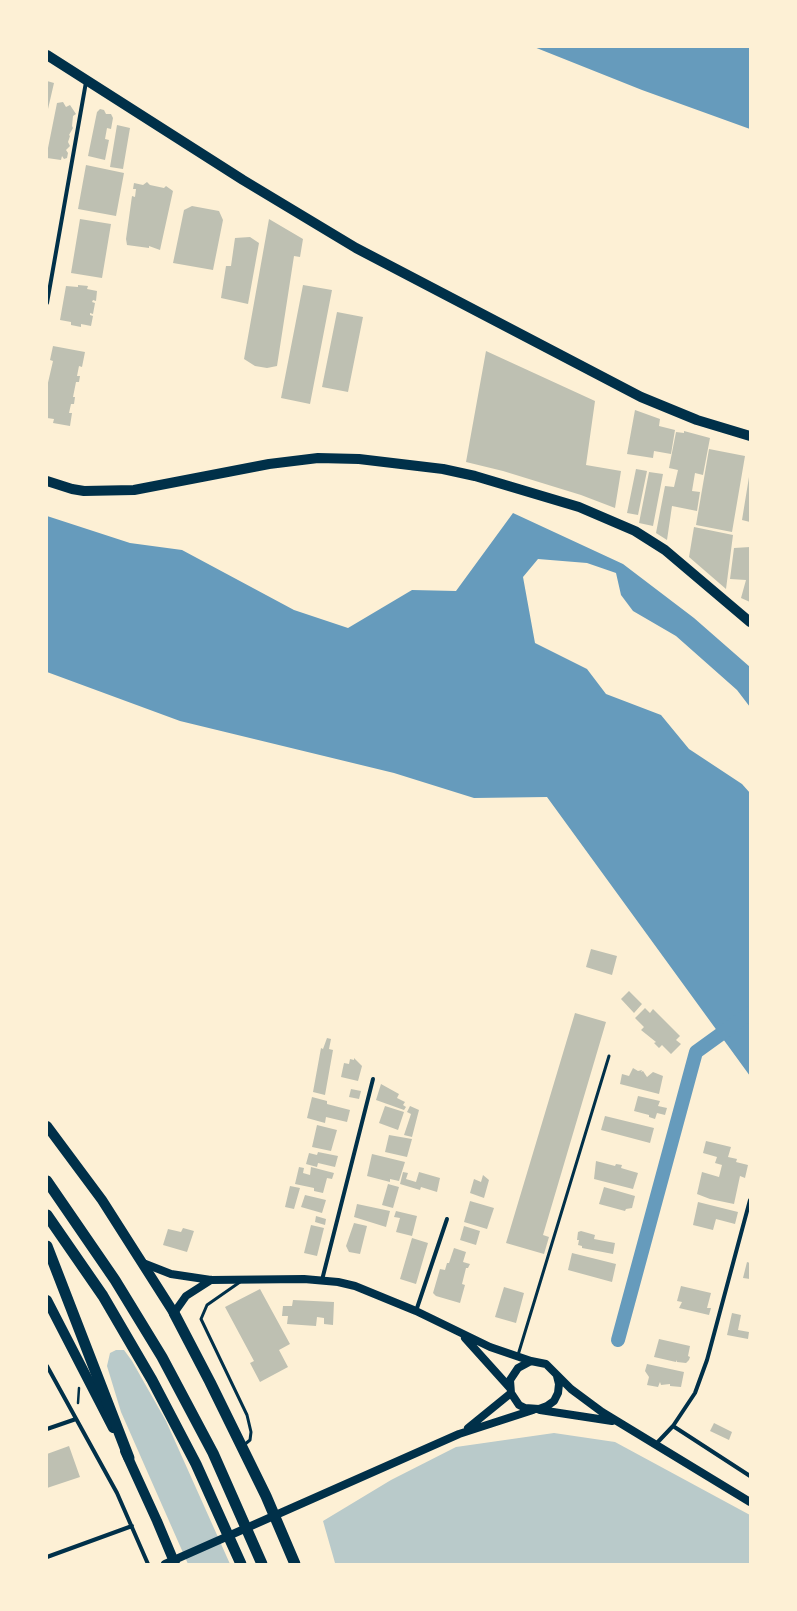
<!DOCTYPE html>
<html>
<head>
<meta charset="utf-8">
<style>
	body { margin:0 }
	#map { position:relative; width:797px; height:1611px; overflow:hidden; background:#fdf0d5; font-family:Commissioner,sans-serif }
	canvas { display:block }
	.frame { position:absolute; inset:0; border:48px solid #fdf0d5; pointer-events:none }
</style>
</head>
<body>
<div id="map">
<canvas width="797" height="1611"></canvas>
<div class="frame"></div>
</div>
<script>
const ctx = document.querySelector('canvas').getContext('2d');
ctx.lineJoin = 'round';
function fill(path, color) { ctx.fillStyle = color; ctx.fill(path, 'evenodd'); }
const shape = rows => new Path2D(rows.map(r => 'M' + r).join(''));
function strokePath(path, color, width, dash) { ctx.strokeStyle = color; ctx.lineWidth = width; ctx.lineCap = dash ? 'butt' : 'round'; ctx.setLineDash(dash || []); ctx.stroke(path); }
fill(shape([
	[116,1350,124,1350,132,1361,166,1421,230,1564,188,1564,121,1412,107,1366,110,1353],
	[554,1433,615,1442,750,1515,750,1564,335,1563,323,1521,391,1480,456,1447]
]), '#b9caca');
fill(shape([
	[534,47,750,47,750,129,642,90],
	[513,513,623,564,694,618,750,667,750,707,737,690,676,636,633,611,621,595,616,573,587,563,538,559,523,577,535,643,587,669,606,694,661,715,689,749,742,784,750,793,750,1076,547,797,474,798,394,773,180,721,47,672,47,516,130,543,182,550,294,610,348,628,412,590,456,591]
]), '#669bbc');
strokePath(shape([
	[618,1340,696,1052,750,1013]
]), '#669bbc', 14);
fill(shape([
	[47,81,54,83,48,109,47,109],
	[63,102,66,107,70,105,76,114,73,116,72,126,73,128,69,135,70,136,68,142,70,146,66,150,68,153,67,158,64,159,62,156,61,160,47,158,47,153,57,103],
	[100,109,104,110,106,114,111,114,113,118,111,129,107,128,105,139,109,140,105,160,88,156,97,112],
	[117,125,130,128,123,169,110,167],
	[86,165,124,173,116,216,78,209],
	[147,182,150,185,164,188,166,186,173,191,160,250,149,246,149,248,127,245,126,239,132,196,135,197,136,189,133,189,134,183,143,185],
	[192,206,219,211,223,220,213,270,173,263,184,210],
	[80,219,111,224,102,278,71,273],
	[269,219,303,239,300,257,294,256,277,366,267,368,255,366,244,359],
	[250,237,259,243,248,304,221,298,226,266,231,266,235,238],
	[78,285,88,286,87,289,97,291,96,301,93,300,92,302,95,303,93,314,90,313,90,315,93,316,91,326,81,324,81,327,71,325,71,322,60,320,66,286,78,287],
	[303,285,332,290,310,404,281,398],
	[337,312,363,317,348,392,322,387],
	[53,346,85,352,82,367,79,366,77,376,80,376,79,382,76,382,73,397,75,397,74,404,71,404,69,413,72,413,70,426,53,423,54,419,47,418,47,387,53,361,50,360],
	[486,351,595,401,586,465,621,471,615,508,581,495,503,471,466,462],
	[635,410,660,419,659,426,675,430,671,454,654,451,653,458,627,454],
	[684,431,710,438,703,475,695,473,692,491,700,492,697,511,672,506,667,540,656,533,665,486,674,487,678,470,669,468,676,432,684,433],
	[709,449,745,456,732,532,696,525],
	[636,469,647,471,638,515,627,513],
	[649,472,663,474,653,526,639,523],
	[749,477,750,477,750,522,742,520],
	[694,527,733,535,726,589,689,557],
	[750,547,750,602,741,598,746,580,730,579,734,548],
	[591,949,617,956,612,975,586,967],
	[629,991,642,1004,634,1013,621,999],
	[645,1008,650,1013,653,1009,680,1036,676,1040,681,1044,671,1054,662,1045,659,1048,654,1043,656,1042,641,1030,644,1027,635,1018],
	[575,1013,606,1022,543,1235,549,1237,544,1254,506,1243],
	[327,1038,331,1039,329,1049,333,1050,325,1095,313,1092,321,1048,323,1049],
	[354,1058,362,1066,358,1081,341,1077,344,1063,349,1064,350,1059,354,1060],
	[633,1068,638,1071,642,1070,641,1072,643,1071,647,1077,653,1072,663,1076,659,1094,620,1084,622,1074,629,1076],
	[381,1084,399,1094,397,1098,405,1102,403,1105,406,1107,404,1110,376,1100],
	[351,1089,361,1091,359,1099,349,1097],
	[638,1096,660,1101,658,1106,667,1108,665,1115,657,1113,655,1119,649,1117,649,1115,634,1111],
	[312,1097,327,1101,327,1104,350,1110,347,1122,326,1117,325,1123,307,1118],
	[385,1106,404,1112,398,1130,379,1123],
	[410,1106,419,1110,412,1137,404,1135,411,1114,407,1112],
	[605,1116,654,1128,650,1143,601,1130],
	[317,1125,337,1130,331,1151,312,1147],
	[389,1135,412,1139,407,1157,385,1152],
	[706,1141,731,1147,728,1157,737,1159,736,1162,748,1165,745,1178,740,1176,734,1204,710,1199,697,1194,702,1172,719,1177,722,1165,715,1163,717,1157,703,1153],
	[318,1152,338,1156,335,1167,318,1163,317,1167,306,1164,309,1153,317,1155],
	[372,1154,405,1162,399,1181,390,1179,390,1182,367,1176],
	[596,1161,615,1166,616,1164,622,1165,621,1168,638,1173,633,1189,594,1179],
	[299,1167,304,1168,303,1173,310,1175,311,1167,334,1173,332,1179,327,1178,323,1193,314,1191,314,1188,295,1184],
	[403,1172,408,1173,406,1179,416,1182,419,1172,440,1178,437,1192,421,1187,420,1190,400,1184],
	[483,1175,489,1180,484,1198,470,1193,474,1179,481,1182],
	[388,1184,399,1187,393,1208,382,1205],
	[290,1186,300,1188,294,1209,285,1207],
	[604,1187,635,1196,632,1208,626,1209,625,1211,599,1204],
	[305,1195,326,1200,322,1213,301,1207],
	[470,1201,494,1208,487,1229,464,1222],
	[698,1202,738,1212,735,1224,716,1219,713,1230,693,1225],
	[357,1204,390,1211,386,1227,354,1217],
	[396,1211,417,1216,412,1236,396,1232,400,1218,394,1217],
	[316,1216,326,1219,325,1225,315,1222],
	[354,1223,367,1226,360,1254,349,1252,346,1246],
	[311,1225,324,1228,317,1256,304,1253],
	[464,1226,480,1231,476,1245,460,1240],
	[183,1228,194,1231,187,1252,163,1245,168,1229,181,1232],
	[581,1231,595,1235,594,1239,615,1243,613,1254,582,1248,582,1246,578,1245,579,1240,577,1240,578,1232],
	[412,1238,428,1243,416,1284,400,1279],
	[454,1248,466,1252,463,1262,470,1264,468,1268,466,1268,462,1284,465,1285,460,1303,436,1296,433,1293,440,1269,445,1270,447,1263,449,1263],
	[572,1253,616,1264,612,1282,568,1270],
	[747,1262,750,1263,750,1279,743,1278],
	[681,1286,711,1293,707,1308,711,1308,709,1315,679,1308,682,1302,677,1301],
	[504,1287,524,1293,516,1323,495,1317],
	[260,1289,290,1344,279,1350,288,1367,260,1382,250,1363,254,1361,225,1307],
	[293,1300,334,1302,333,1325,324,1324,324,1318,317,1317,316,1326,287,1324,288,1316,282,1316,283,1306,292,1306],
	[732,1313,741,1315,738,1330,749,1332,748,1339,727,1335],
	[659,1339,690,1346,688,1356,690,1357,689,1360,686,1363,677,1362,677,1360,676,1362,654,1357],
	[647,1364,684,1372,681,1387,670,1386,670,1384,661,1385,660,1382,658,1387,647,1385,649,1377,645,1371],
	[714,1423,732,1432,729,1440,710,1431],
	[69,1446,80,1477,47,1488,47,1454]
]), '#bec0b2');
strokePath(shape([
	[78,1403,79,1388]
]), '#003049', 2.5);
strokePath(shape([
	[240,1282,207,1305,201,1319,247,1415,251,1432,250,1440,244,1445],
	[518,1355,609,1056]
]), '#003049', 3);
strokePath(shape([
	[47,303,86,82],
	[322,1280,373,1079],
	[416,1311,447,1219],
	[47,1366,117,1493,148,1564],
	[673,1426,750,1476],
	[47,1429,76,1419],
	[655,1445,673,1426,695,1393,707,1360,750,1200],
	[47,1557,132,1526]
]), '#003049', 4);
strokePath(shape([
	[143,1263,171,1274,211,1280,304,1279,338,1282,355,1286,416,1311,490,1347,531,1361],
	[174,1313,186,1296,211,1280],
	[465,1338,510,1388],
	[557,1376,559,1384,558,1393,554,1401,547,1406,539,1409,525,1408,519,1405,511,1393,510,1380,518,1368,531,1361,546,1364,571,1389,602,1412,750,1502],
	[540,1410,612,1421],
	[468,1428,511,1393],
	[165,1564,459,1434,533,1410]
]), '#003049', 8);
strokePath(shape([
	[47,55,243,180,356,248,641,397,697,420,750,436],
	[47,481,72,489,84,491,134,490,269,464,318,458,359,459,443,469,475,476,579,507,635,531,665,550,750,622],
	[47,1126,102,1200,174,1313],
	[47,1300,113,1428],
	[125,1451,157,1521,175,1564]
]), '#003049', 10);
strokePath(shape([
	[47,1181,115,1280,162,1357,213,1453,262,1564],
	[47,1215,103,1296,152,1380,196,1464,241,1564],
	[47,1246,129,1458],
	[174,1313,210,1382,266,1496,295,1564]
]), '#003049', 11);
</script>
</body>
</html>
